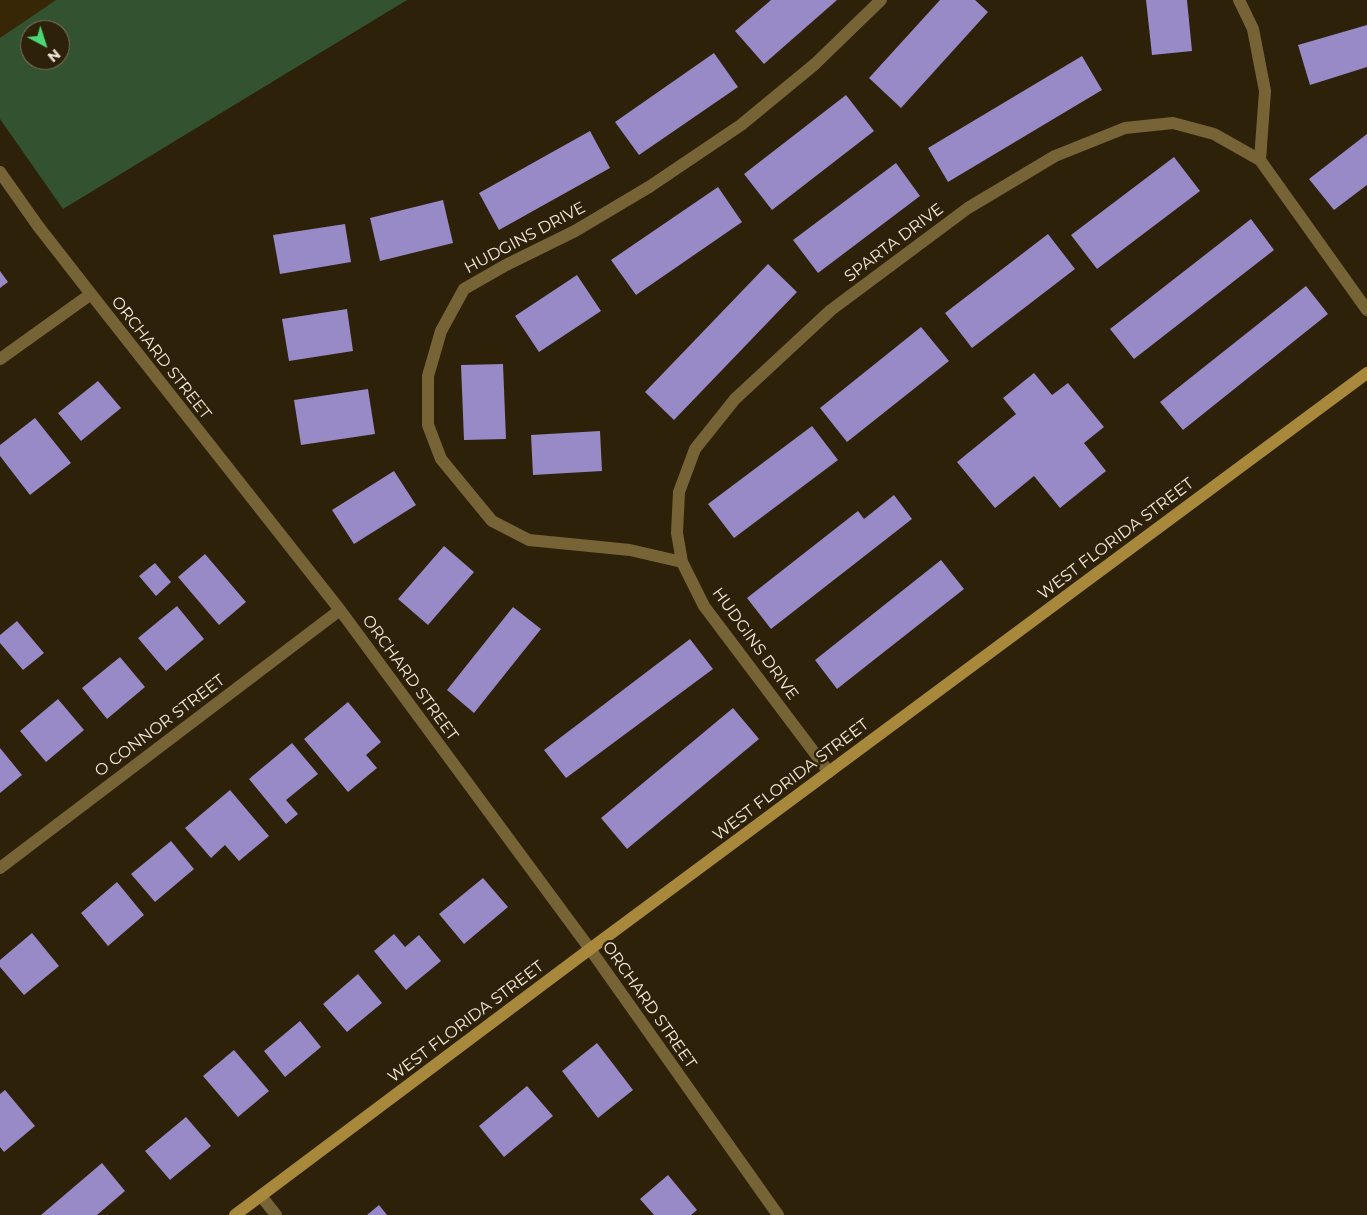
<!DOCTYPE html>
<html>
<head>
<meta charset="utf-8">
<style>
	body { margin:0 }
	#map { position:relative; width:1367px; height:1215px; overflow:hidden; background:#2e2109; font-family:Montserrat,sans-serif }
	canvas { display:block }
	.north { position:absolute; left:20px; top:20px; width:50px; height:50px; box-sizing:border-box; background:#2e2109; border:1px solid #7d725e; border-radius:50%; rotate:140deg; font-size:14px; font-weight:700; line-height:20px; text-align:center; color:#f4ebdd }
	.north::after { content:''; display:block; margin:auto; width:18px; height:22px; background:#4dd676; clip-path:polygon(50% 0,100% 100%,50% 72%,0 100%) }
</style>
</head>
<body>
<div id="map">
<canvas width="1367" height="1215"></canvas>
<div class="north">N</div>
</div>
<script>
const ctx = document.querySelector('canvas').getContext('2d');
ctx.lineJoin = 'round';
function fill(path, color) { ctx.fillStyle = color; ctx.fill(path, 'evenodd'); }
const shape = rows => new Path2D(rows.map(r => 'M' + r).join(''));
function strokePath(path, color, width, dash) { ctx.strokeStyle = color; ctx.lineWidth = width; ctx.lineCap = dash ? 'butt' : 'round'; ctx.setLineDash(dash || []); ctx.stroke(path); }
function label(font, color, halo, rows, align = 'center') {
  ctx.font = font + ' Montserrat,sans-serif'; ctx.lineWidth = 5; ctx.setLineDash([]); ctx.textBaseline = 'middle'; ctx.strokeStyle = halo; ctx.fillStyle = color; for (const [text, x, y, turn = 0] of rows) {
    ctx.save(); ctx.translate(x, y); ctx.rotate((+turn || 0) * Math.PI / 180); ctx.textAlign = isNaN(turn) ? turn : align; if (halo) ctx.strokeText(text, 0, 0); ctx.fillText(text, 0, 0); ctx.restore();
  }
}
fill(shape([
	[0,0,56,0,0,38]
]), '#382707');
fill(shape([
	[56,0,407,0,63,209,0,119,0,38],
	[30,30,60,30,60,60,30,60]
]), '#335330');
fill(shape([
	[771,0,837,0,764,64,735,31],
	[940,0,975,0,988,12,901,108,869,78],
	[1146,0,1187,0,1192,51,1152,55],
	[1367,25,1367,67,1310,85,1298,45],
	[714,53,738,87,639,155,615,122],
	[1082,56,1102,90,948,182,928,148],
	[846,95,874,131,772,210,744,174],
	[590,131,610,168,499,230,479,193],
	[1367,134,1367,185,1334,210,1309,179],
	[1174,157,1200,191,1097,269,1071,235],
	[896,163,920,196,818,273,793,240],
	[718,187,742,222,636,295,611,260],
	[443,200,453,243,380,261,370,218],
	[1251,219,1274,250,1134,359,1110,329],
	[345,224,351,262,280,274,273,235],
	[1048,234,1075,269,972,348,945,313],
	[768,264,797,292,674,420,645,392],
	[0,271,8,282,0,288],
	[577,275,601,311,539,352,515,316],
	[1306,286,1328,314,1183,430,1160,402],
	[347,309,353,351,289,361,282,319],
	[921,327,949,361,847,442,820,408],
	[503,364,506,439,464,440,461,365],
	[1034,373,1052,395,1068,383,1104,427,1084,443,1106,471,1060,508,1034,476,995,508,957,462,1016,414,1003,398],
	[98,381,121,408,81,441,58,413],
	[368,389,375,434,301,445,294,400],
	[35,418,71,463,30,495,0,456,0,445],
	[812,426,838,460,734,538,708,504],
	[600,431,602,471,533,475,531,435],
	[394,471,416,505,354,544,332,510],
	[894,495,912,519,771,629,747,598,858,511,864,519],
	[444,546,474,572,428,625,398,599],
	[205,554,246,602,219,625,178,577],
	[941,560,964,589,837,689,815,660],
	[155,563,171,582,156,596,139,576],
	[177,606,204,639,166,671,138,638],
	[513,607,541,629,474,713,447,690],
	[17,621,44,653,23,670,0,643,0,635],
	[690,639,713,669,566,778,544,750],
	[120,657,145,687,107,719,82,688],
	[58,699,84,730,46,762,20,731],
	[348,702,381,742,366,755,377,768,348,792,304,739],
	[733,708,759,739,627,849,601,818],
	[292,743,318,774,286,800,298,814,286,824,249,779],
	[0,748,22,775,0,793],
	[230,790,269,836,239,861,225,845,211,858,185,828],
	[171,841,194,869,155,902,131,874],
	[483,878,508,907,464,944,439,914],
	[117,882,144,915,108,946,81,913],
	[32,933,59,966,24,995,0,967,0,960],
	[394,934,405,947,419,935,441,961,406,990,374,951],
	[358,974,382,1003,347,1032,323,1004],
	[300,1021,321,1047,285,1077,264,1051],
	[597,1043,633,1090,598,1118,562,1071],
	[234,1050,269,1091,238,1117,203,1076],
	[527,1086,553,1116,504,1157,479,1126],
	[5,1090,35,1126,4,1152,0,1147,0,1094],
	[186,1117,211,1146,170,1180,145,1151],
	[102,1163,125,1191,97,1215,41,1215],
	[668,1175,697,1210,691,1215,654,1215,640,1199],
	[379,1205,387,1215,367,1215]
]), '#9889c7');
strokePath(shape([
	[1239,0,1253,29,1265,91,1260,160,1367,310],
	[0,172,38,226,91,294,340,610,590,949,778,1215],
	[0,359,91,294],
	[682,562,677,533,679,492,695,449,735,399,831,310,968,208,1055,156,1125,128,1173,123,1214,134,1260,160],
	[829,772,704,606,682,562,630,550,529,540,492,521,441,459,428,425,428,376,441,331,464,289,506,265,575,231,649,187,741,125,815,64,881,0],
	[0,868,340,610],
	[261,1196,276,1215]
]), '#776436', 12);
strokePath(shape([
	[235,1215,590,949,1367,373]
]), '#a8893b', 12);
label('16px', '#f4ebdd', '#2e2109', [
	["HUDGINS DRIVE",525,238,-28],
	["SPARTA DRIVE",894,243,-37],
	["ORCHARD STREET",161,358,52],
	["WEST FLORIDA STREET",1116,539,-37],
	["HUDGINS DRIVE",755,644,54],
	["ORCHARD STREET",410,678,54],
	["O CONNOR STREET",160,726,-37],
	["WEST FLORIDA STREET",791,780,-37],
	["ORCHARD STREET",649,1005,55],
	["WEST FLORIDA STREET",466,1022,-37]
]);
</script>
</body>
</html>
